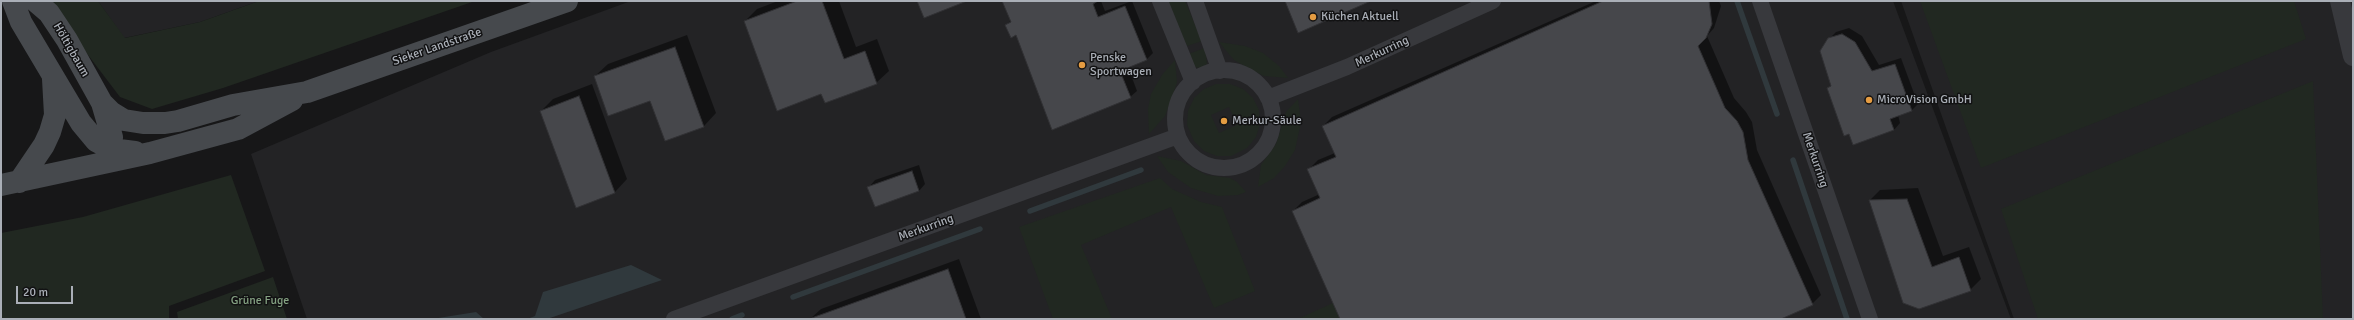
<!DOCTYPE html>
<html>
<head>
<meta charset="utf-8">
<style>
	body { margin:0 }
	#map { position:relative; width:2354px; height:320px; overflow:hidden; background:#171718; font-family:Signika,sans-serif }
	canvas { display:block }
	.frame { position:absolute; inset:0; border:2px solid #aaafb7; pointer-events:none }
	.scale { position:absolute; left:16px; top:286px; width:57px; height:18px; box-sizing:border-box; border:2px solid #aaafb7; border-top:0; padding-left:5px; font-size:12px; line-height:14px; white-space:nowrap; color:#aaafb7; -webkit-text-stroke:3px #121213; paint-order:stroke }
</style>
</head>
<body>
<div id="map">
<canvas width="2354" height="320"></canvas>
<div class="frame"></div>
<div class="scale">20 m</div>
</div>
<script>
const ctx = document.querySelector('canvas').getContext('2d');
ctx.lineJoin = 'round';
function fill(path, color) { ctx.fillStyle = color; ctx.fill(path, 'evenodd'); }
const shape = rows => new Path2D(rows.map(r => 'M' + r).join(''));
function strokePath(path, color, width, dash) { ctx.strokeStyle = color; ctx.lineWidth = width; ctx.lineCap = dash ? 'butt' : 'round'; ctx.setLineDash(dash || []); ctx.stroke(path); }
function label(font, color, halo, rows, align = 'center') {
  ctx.font = font + ' Signika,sans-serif'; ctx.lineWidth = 3; ctx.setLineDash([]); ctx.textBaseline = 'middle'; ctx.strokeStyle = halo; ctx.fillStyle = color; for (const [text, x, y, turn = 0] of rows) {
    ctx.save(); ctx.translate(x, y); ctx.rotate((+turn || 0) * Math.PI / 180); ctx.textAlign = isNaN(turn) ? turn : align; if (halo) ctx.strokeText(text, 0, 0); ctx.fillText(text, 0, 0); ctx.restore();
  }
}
fill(shape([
	[98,1,259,1,200,22,124,38],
	[631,1,1893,1,2011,319,307,319,251,154,491,52],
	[1901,1,2353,1,2353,319,2014,319]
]), '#232325');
fill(shape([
	[47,1,98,1,125,38,200,22,259,1,475,1,223,88,152,109,120,97],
	[1167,1,1185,1,1202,41,1187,46],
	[1920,1,2294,1,2306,39,1981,168],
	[1219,42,1245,46,1263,53,1279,66,1288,78,1264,76,1250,69,1234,60],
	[1205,48,1207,64,1201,68,1194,67,1188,54],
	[1175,60,1177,82,1173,95,1165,116,1149,134,1148,109,1151,94,1162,75],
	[2313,81,2323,319,2038,319,2001,209],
	[1216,84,1230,84,1243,89,1253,98,1259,110,1260,124,1256,137,1247,148,1231,156,1217,156,1204,151,1194,141,1187,125,1188,111,1194,98,1204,89],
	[1229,107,1237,125,1219,133,1211,115],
	[1298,99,1301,122,1295,150,1285,166,1274,178,1258,187,1261,165,1276,144,1286,112],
	[1157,156,1181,161,1206,175,1230,178,1237,182,1246,192,1238,195,1218,196,1191,188,1168,172],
	[231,175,265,271,169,306,169,319,1,319,1,233,83,217],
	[1160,178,1172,189,1201,202,1222,207,1255,291,1214,308,1171,207,1081,245,1112,319,1053,319,1019,227],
	[273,277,287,319,178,319,177,312],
	[1333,303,1340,319,1298,319]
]), '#212821');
fill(shape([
	[631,265,662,280,547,319,527,319,535,316,543,292],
	[476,312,484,319,432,319]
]), '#30393d');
fill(shape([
	[778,1,839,1,856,47,877,39,889,71,876,83,822,93,745,21,757,9],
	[1003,1,1101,1,1105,11,1132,1,1153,53,1146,60,1128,67,1137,91,1130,97,1017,34,1007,25,1011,20],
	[1596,1,1719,1,1721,6,1714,28,1707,36,1734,98,1746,112,1752,122,1757,150,1821,295,1812,304,1779,319,1341,319,1293,211,1302,202,1320,194,1308,170,1318,160,1335,153,1323,126,1332,117],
	[1849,28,1862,36,1879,65,1901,58,1918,104,1911,111,1898,115,1900,123,1894,130,1828,88,1832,84,1829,39,1836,32],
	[687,35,716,113,704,126,665,140,650,99,595,76,608,64],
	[592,84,627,179,615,192,576,206,541,111,553,99],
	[919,165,925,184,919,191,869,187,875,180],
	[1918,188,1943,256,1969,247,1981,279,1970,290,1919,308,1870,200,1880,190],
	[959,259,981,319,810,319,821,309]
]), '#0007');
strokePath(shape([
	[1737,1,1777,114],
	[1793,160,1847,319],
	[1030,211,1141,170],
	[793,297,980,229],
	[732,319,742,315]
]), '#30393d', 5.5);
const building = shape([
	[797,1,822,1,844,59,865,51,877,84,825,103,821,94,777,111,744,21,797,1],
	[917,1,967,1,924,18,917,1],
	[1002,1,1098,1,1093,4,1098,17,1125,6,1147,60,1120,71,1131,98,1052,130,1016,35,1011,38,1005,25,1011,22,1002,1],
	[1285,1,1371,1,1298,33,1285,1],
	[1603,1,1709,1,1712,24,1706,38,1698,46,1725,108,1737,121,1743,132,1748,160,1813,305,1781,319,1340,319,1292,211,1320,198,1307,169,1336,157,1322,126,1603,1],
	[1842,34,1855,42,1872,71,1895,64,1912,111,1890,119,1894,130,1853,145,1849,134,1844,136,1827,88,1831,86,1820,51,1828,38,1842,34],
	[675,47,704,127,665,141,650,101,608,116,594,76,675,47],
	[579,96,615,193,576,208,540,111,579,96],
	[912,171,919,191,875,207,867,187,912,171],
	[1907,199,1932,267,1959,257,1971,291,1919,309,1903,303,1869,200,1907,199],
	[948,269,966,319,809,319,948,269]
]);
fill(building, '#46474b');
strokePath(building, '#313134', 1);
strokePath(shape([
	[1160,1,1193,82],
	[1195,1,1220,71],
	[1760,1,1870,319],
	'1175 119a49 49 0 1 1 98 0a49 49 0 1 1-98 0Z',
	[1268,98,1347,67,1493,1],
	[674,319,1178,136]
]), '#38393d', 16);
strokePath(shape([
	[2340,1,2353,56]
]), '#38393d', 20);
strokePath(shape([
	[13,1,21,22,81,123,96,141,111,149,135,152],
	[35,1,49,13,67,40,102,103,112,137,111,149],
	[102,103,111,112,124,120,143,123,165,123,178,121,233,105,307,92,567,1],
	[19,182,44,145,50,132,55,115,53,79],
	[1,185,150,153,238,129,292,100]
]), '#46494d', 22);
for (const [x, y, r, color] of [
	[1313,17,4,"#e59c42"],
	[1082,65,4,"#e59c42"],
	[1869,100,4,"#e59c42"],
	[1224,121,4,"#e59c42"]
]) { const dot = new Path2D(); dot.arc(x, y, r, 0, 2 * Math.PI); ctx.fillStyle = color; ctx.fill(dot); strokePath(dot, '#121213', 1.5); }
label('12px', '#aaafb7', '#121213', [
	["Küchen Aktuell",1321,17],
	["Penske",1090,58],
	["Sportwagen",1090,72],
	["MicroVision GmbH",1877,100],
	["Merkur-Säule",1232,121]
], 'left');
label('12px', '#aaafb7', '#121213', [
	["Sieker Landstraße",437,47,-19],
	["Höltigbaum",71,50,60],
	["Merkurring",1382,52,-25],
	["Merkurring",1815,160,71],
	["Merkurring",926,228,-20]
]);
label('12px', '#84a182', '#121213', [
	["Grüne Fuge",260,301]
]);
</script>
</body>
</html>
